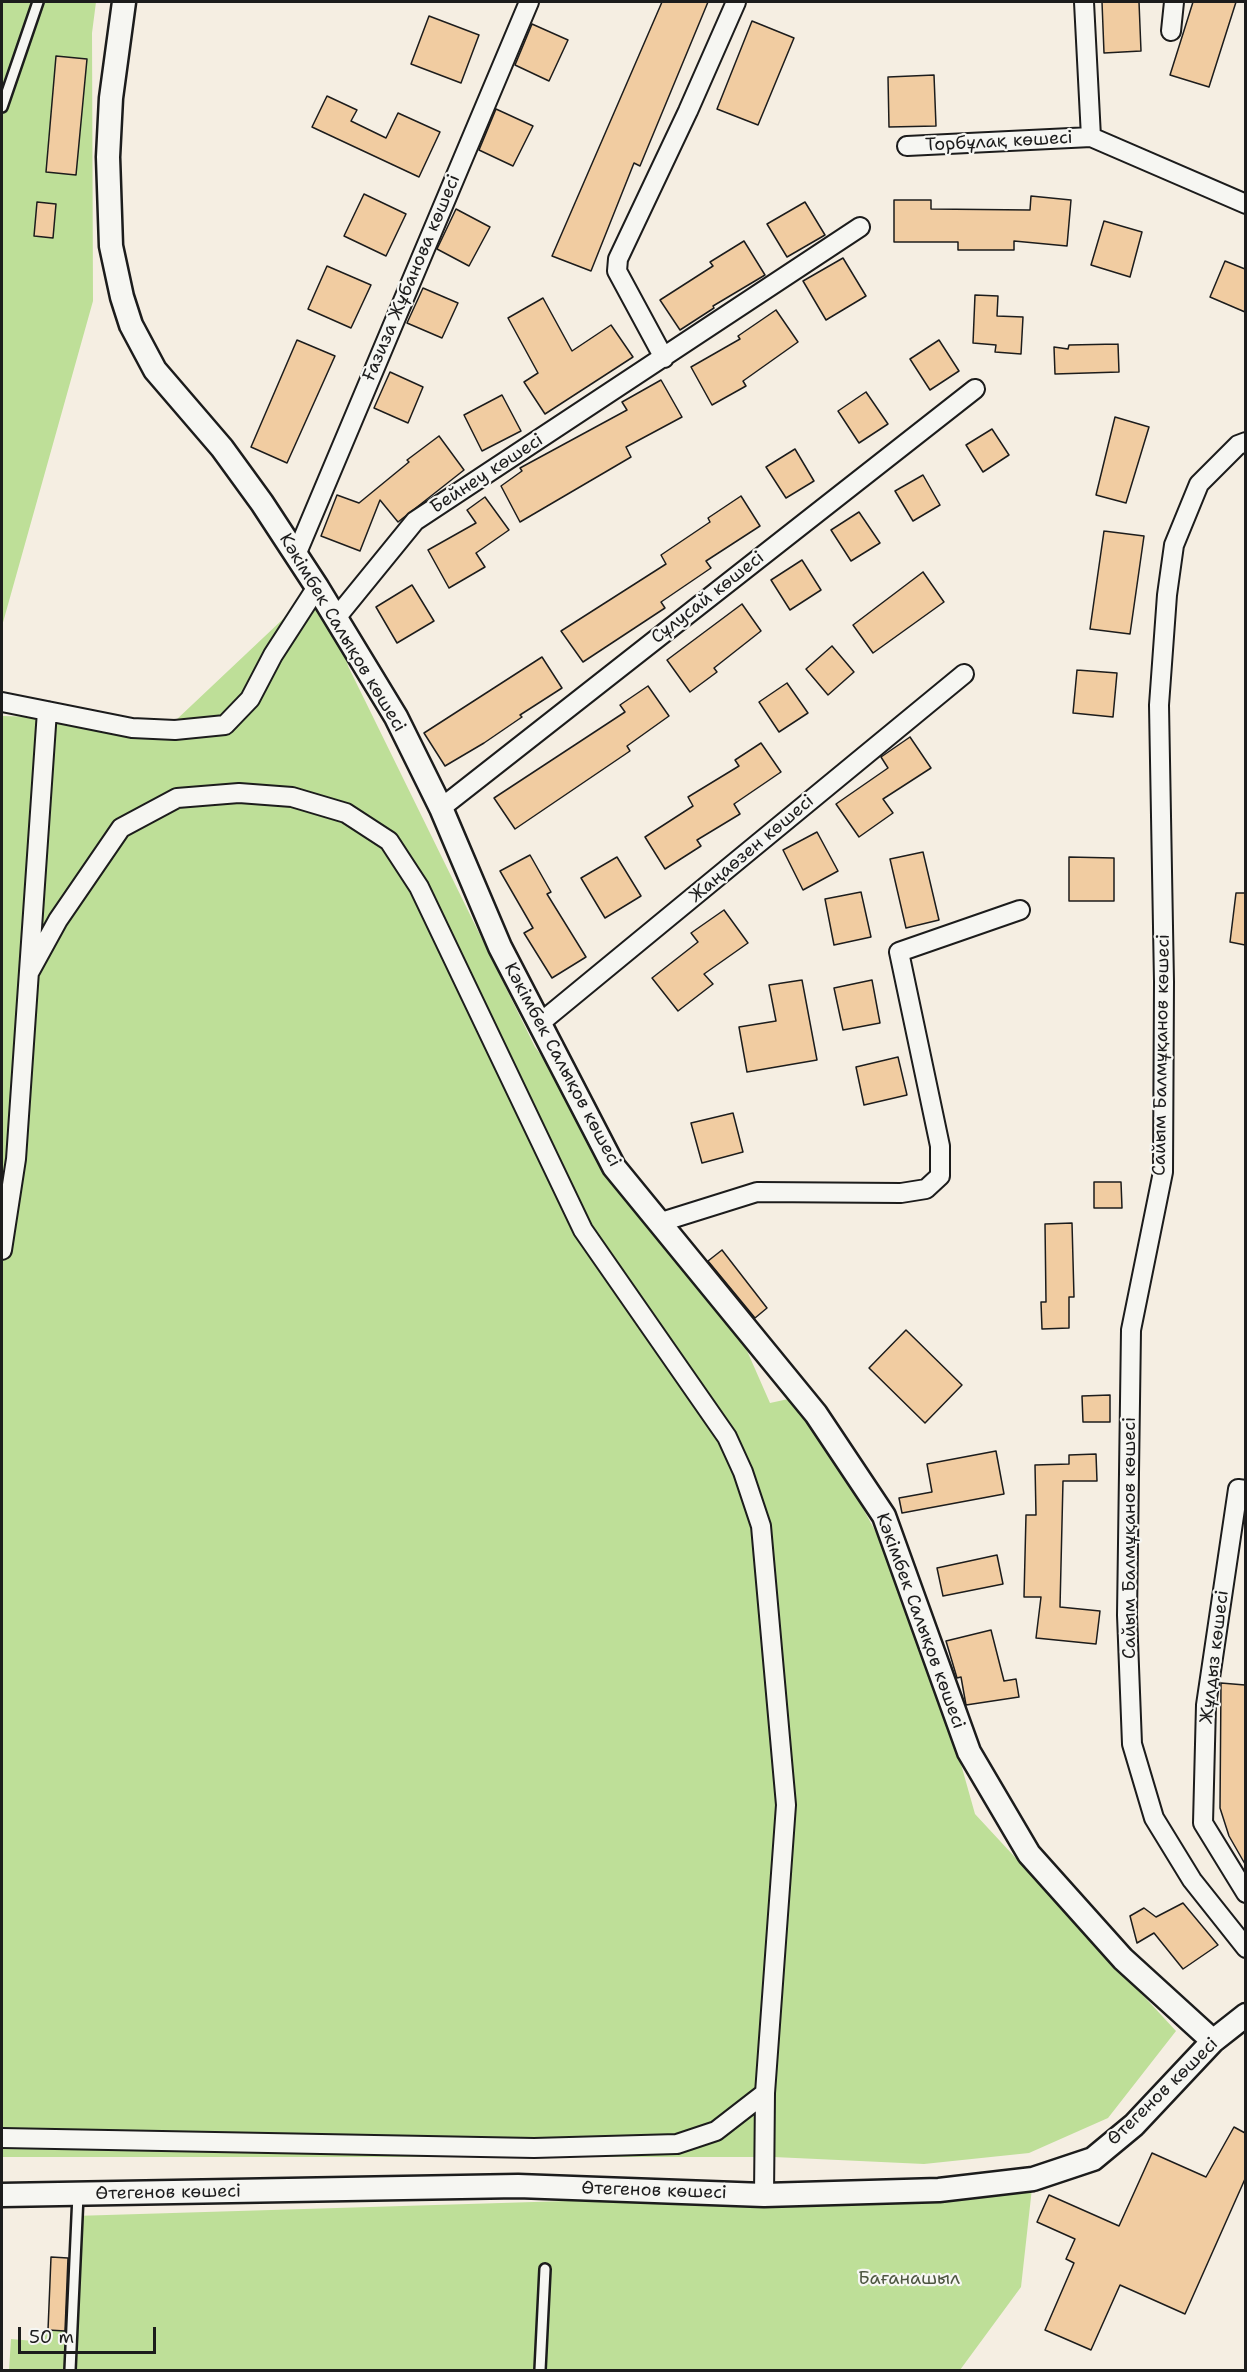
<!DOCTYPE html>
<html>
<head>
<meta charset="utf-8">
<style>
	body { margin:0 }
	#map { position:relative; width:1247px; height:2372px; overflow:hidden; background:#f5eee2; font-family:"Shantell Sans",sans-serif }
	canvas { display:block }
	.frame { position:absolute; inset:0; border:3px solid #1c1c1c; pointer-events:none }
	.scale { position:absolute; left:18px; top:2327px; width:138px; height:27px; box-sizing:border-box; border:3px solid #1c1c1c; border-top:0; padding-left:8px; font-size:18px; line-height:21px; white-space:nowrap; color:#1c1c1c; -webkit-text-stroke:4px #f6f6f2; paint-order:stroke }
</style>
</head>
<body>
<div id="map">
<canvas width="1247" height="2372"></canvas>
<div class="frame"></div>
<div class="scale">50 m</div>
</div>
<script>
const ctx = document.querySelector('canvas').getContext('2d');
ctx.lineJoin = 'round';
function fill(path, color) { ctx.fillStyle = color; ctx.fill(path, 'evenodd'); }
const shape = rows => new Path2D(rows.map(r => 'M' + r).join(''));
function strokePath(path, color, width, dash) { ctx.strokeStyle = color; ctx.lineWidth = width; ctx.lineCap = dash ? 'butt' : 'round'; ctx.setLineDash(dash || []); ctx.stroke(path); }
function label(font, color, halo, rows, align = 'center') {
  ctx.font = font + ' "Shantell Sans",sans-serif'; ctx.lineWidth = 4.5; ctx.setLineDash([]); ctx.textBaseline = 'middle'; ctx.strokeStyle = halo; ctx.fillStyle = color; for (const [text, x, y, turn = 0] of rows) {
    ctx.save(); ctx.translate(x, y); ctx.rotate((+turn || 0) * Math.PI / 180); ctx.textAlign = isNaN(turn) ? turn : align; if (halo) ctx.strokeText(text, 0, 0); ctx.fillText(text, 0, 0); ctx.restore();
  }
}
fill(shape([
	[2,2,96,2,92,33,93,301,2,626],
	[317,587,336,618,348,666,535,1047,726,1303,770,1403,802,1396,917,1608,975,1814,1176,2031,1108,2118,1029,2153,924,2164,774,2157,2,2157,2,716,175,721],
	[1033,2179,1021,2287,960,2370,9,2370,11,2339,45,2342,45,2330,68,2330,74,2216,764,2195]
]), '#bedf98');
const building = shape([
	[662,2,708,2,640,166,634,163,591,271,552,256,662,2],
	[1102,2,1139,2,1141,51,1104,53,1102,2],
	[1193,2,1236,2,1209,87,1170,75,1193,2],
	[429,16,479,35,461,83,411,64,429,16],
	[752,21,794,38,758,125,717,109,752,21],
	[532,24,568,40,549,81,515,65,532,24],
	[56,56,87,59,76,175,46,172,56,56],
	[934,75,936,126,889,127,888,77,934,75],
	[327,96,357,110,351,121,386,138,398,113,440,132,419,177,312,127,327,96],
	[496,109,533,126,513,166,479,150,496,109],
	[364,194,406,214,386,256,344,236,364,194],
	[1031,196,1071,200,1067,246,1014,241,1014,250,958,250,958,242,894,242,894,200,931,200,931,209,1030,210,1031,196],
	[37,202,56,204,53,238,34,236,37,202],
	[805,202,825,235,787,257,767,224,805,202],
	[456,209,490,227,469,266,437,249,456,209],
	[1104,221,1142,232,1130,277,1091,265,1104,221],
	[744,241,765,275,713,306,714,308,680,330,660,300,713,266,710,262,744,241],
	[843,258,866,296,826,320,803,281,843,258],
	[1225,261,1245,269,1245,312,1210,297,1225,261],
	[327,266,371,285,351,328,308,309,327,266],
	[423,288,458,303,442,338,407,323,423,288],
	[975,295,998,296,997,316,1023,317,1021,354,995,352,996,345,973,343,975,295],
	[543,298,572,351,611,325,633,357,545,414,524,382,538,373,508,318,543,298],
	[776,310,798,342,743,381,746,386,712,405,691,367,740,339,738,336,776,310],
	[297,340,335,356,287,463,251,447,297,340],
	[939,340,959,371,930,390,910,359,939,340],
	[1118,344,1119,372,1055,374,1054,347,1068,349,1069,345,1118,344],
	[390,372,423,387,408,423,374,408,390,372],
	[661,380,682,417,626,447,631,457,520,522,501,486,522,471,520,468,627,410,622,402,661,380],
	[866,392,888,424,859,443,838,411,866,392],
	[502,395,521,431,482,451,464,415,502,395],
	[1115,417,1149,427,1126,503,1096,495,1115,417],
	[992,429,1009,455,983,472,966,445,992,429],
	[439,436,464,470,398,522,380,500,360,551,321,536,337,495,359,503,409,462,407,460,439,436],
	[795,449,814,481,786,498,766,467,795,449],
	[923,475,940,505,913,521,895,491,923,475],
	[741,496,760,526,706,561,711,568,661,602,665,608,583,662,561,631,666,564,661,555,710,522,708,518,741,496],
	[485,497,509,530,476,553,485,567,449,588,428,550,476,523,467,510,485,497],
	[859,512,880,543,851,561,831,530,859,512],
	[1104,531,1144,536,1130,634,1090,629,1104,531],
	[802,560,821,590,790,610,771,580,802,560],
	[923,572,944,602,873,653,853,625,923,572],
	[412,585,434,621,397,643,376,607,412,585],
	[742,604,761,631,714,668,717,672,690,692,667,660,742,604],
	[832,646,854,672,828,695,806,669,832,646],
	[542,657,562,688,520,715,522,717,484,743,445,766,424,733,542,657],
	[1077,670,1117,673,1113,717,1073,713,1077,670],
	[787,683,808,713,779,732,759,702,787,683],
	[648,686,669,716,627,746,630,751,515,829,494,798,625,712,620,705,648,686],
	[910,737,931,768,883,799,893,813,859,837,836,804,888,768,881,757,910,737],
	[761,743,781,772,734,804,740,814,697,840,701,846,665,869,645,837,693,806,688,797,739,766,735,760,761,743],
	[817,832,838,871,803,890,783,850,817,832],
	[923,852,939,920,906,928,890,859,923,852],
	[530,855,551,892,547,894,586,957,552,978,524,933,533,928,500,871,530,855],
	[617,857,641,896,605,918,581,878,617,857],
	[1069,857,1114,858,1114,901,1069,901,1069,857],
	[861,892,871,937,834,945,825,899,861,892],
	[1236,893,1245,893,1245,945,1230,942,1236,893],
	[724,910,748,943,704,974,713,984,678,1011,652,978,698,942,691,933,724,910],
	[802,980,817,1060,747,1072,739,1027,776,1021,769,985,802,980],
	[872,980,880,1023,843,1030,834,988,872,980],
	[898,1057,907,1095,864,1105,856,1067,898,1057],
	[733,1113,743,1152,702,1163,691,1123,733,1113],
	[1094,1182,1121,1182,1122,1208,1094,1208,1094,1182],
	[1072,1223,1074,1297,1069,1297,1069,1328,1042,1329,1041,1302,1046,1302,1045,1224,1072,1223],
	[722,1250,767,1308,755,1318,708,1261,722,1250],
	[906,1330,962,1385,925,1423,869,1368,906,1330],
	[1110,1395,1110,1422,1083,1422,1082,1396,1110,1395],
	[996,1451,1004,1494,902,1513,899,1498,932,1492,927,1464,996,1451],
	[1096,1454,1097,1481,1063,1481,1060,1607,1100,1611,1096,1644,1036,1638,1041,1597,1024,1597,1026,1515,1036,1515,1035,1465,1069,1464,1069,1455,1096,1454],
	[997,1555,1003,1584,943,1596,937,1568,997,1555],
	[991,1630,1004,1681,1016,1679,1019,1697,966,1705,961,1677,957,1678,946,1641,991,1630],
	[1221,1683,1245,1685,1245,1864,1229,1836,1220,1808,1221,1683],
	[1183,1903,1218,1945,1183,1969,1154,1933,1137,1943,1130,1916,1144,1908,1156,1917,1183,1903],
	[1234,2127,1245,2133,1245,2179,1185,2314,1120,2285,1091,2350,1045,2330,1074,2263,1066,2259,1075,2239,1037,2222,1049,2195,1119,2226,1152,2153,1206,2177,1234,2127],
	[51,2257,68,2258,65,2331,48,2330,51,2257]
]);
fill(building, '#f1cca1');
strokePath(building, '#1c1c1c', 1.5);
const service = shape([
	[2,107,38,2],
	[70,2370,78,2195],
	[540,2370,545,2269]
]);
const minor = shape([
	[1084,2,1091,137],
	[1171,31,1174,2],
	[907,146,1091,137,1246,204],
	[664,358,617,271,618,259,688,111,736,2],
	[1246,442,1238,445,1199,484,1174,545,1167,595,1159,705,1164,982,1163,1172,1131,1330,1127,1615,1132,1744,1154,1818,1192,1880,1246,1948],
	[296,555,529,2],
	[336,618,415,521,860,227],
	[2,702,132,728,175,730,225,725,250,699,273,655,317,587],
	[441,808,975,389],
	[30,971,58,920,121,828,177,798,239,793,292,797,346,813,389,841,419,887,583,1230,727,1437,743,1472,761,1526,786,1805,765,2093,764,2195],
	[540,1023,964,674],
	[658,1223,757,1192,901,1193,926,1189,940,1176,940,1146,899,952,1020,910],
	[2,1250,16,1159,47,711],
	[1246,1490,1238,1489,1206,1705,1203,1823,1246,1893],
	[2,2138,534,2148,677,2144,716,2131,765,2093]
]);
const tertiary = shape([
	[124,2,111,98,108,157,111,246,122,297,131,325,155,370,222,448,262,503,317,587,396,717,441,808,500,947,614,1167,816,1414,884,1516,969,1752,1029,1854,1123,1959,1213,2041],
	[2,2195,518,2186,764,2195,939,2190,1033,2179,1093,2159,1134,2125,1213,2041,1246,2015]
]);
strokePath(service, '#1c1c1c', 14);
strokePath(minor, '#1c1c1c', 22);
strokePath(tertiary, '#1c1c1c', 27);
strokePath(service, '#f6f6f2', 9);
strokePath(minor, '#f6f6f2', 18);
strokePath(tertiary, '#f6f6f2', 22);
label('18px', '#1c1c1c', '#f6f6f2', [
	["Торбұлақ көшесі",999,142,-3],
	["Ғазиза Жұбанова көшесі",412,278,-67],
	["Бейнеу көшесі",487,474,-33],
	["Сұлусай көшесі",708,598,-38],
	["Кәкімбек Салықов көшесі",342,633,59],
	["Жаңаөзен көшесі",752,849,-40],
	["Сайым Балмұқанов көшесі",1162,1055,-89],
	["Кәкімбек Салықов көшесі",562,1065,62],
	["Сайым Балмұқанов көшесі",1130,1538,-90],
	["Кәкімбек Салықов көшесі",920,1621,70],
	["Жұлдыз көшесі",1215,1657,-83],
	["Өтегенов көшесі",1163,2092,-44],
	["Өтегенов көшесі",654,2191,2],
	["Өтегенов көшесі",168,2193,-1]
]);
label('18px', '#4d5641', '#f6f6f2', [
	["Бағанашыл",909,2279]
]);
</script>
</body>
</html>
